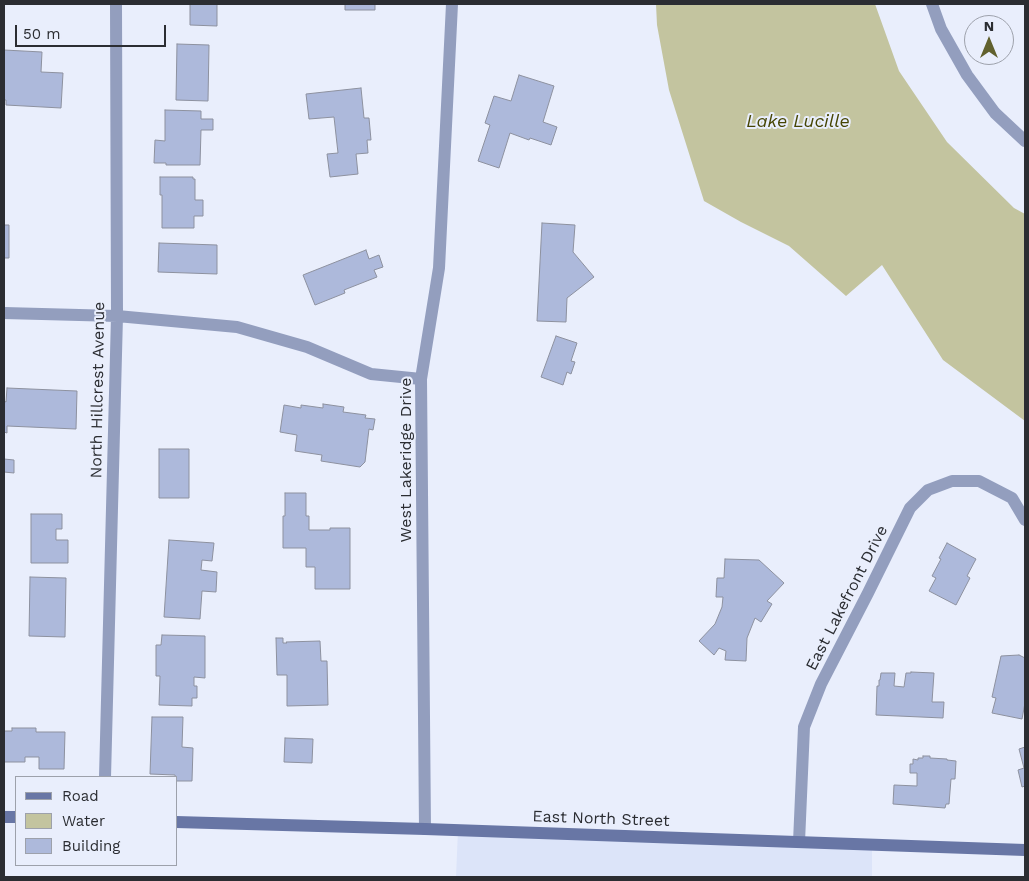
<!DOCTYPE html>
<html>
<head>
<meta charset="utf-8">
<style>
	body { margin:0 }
	#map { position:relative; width:1029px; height:881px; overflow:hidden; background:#e9eefc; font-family:"Work Sans",sans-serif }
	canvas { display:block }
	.frame { position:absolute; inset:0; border:5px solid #2b2d32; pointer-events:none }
	.legend { position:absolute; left:15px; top:776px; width:162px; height:90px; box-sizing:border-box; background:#e9eefc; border:1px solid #9da1ab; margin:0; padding:6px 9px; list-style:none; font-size:15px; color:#2b2d32 }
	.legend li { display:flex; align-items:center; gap:10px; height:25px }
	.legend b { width:25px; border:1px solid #9da1ab }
	.north { position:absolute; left:964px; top:15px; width:50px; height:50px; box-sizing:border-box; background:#e9eefc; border:1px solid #9da1ab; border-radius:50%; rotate:0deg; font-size:14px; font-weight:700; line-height:20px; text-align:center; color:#2b2d32 }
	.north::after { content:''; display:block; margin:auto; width:18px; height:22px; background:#61612e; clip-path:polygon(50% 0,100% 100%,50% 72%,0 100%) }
	.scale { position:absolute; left:15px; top:25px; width:151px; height:22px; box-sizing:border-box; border:2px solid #2b2d32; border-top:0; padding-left:6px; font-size:15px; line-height:18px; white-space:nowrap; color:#2b2d32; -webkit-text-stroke:4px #e9eefc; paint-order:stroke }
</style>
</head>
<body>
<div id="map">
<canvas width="1029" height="881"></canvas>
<div class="frame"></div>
<ul class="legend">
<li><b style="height:6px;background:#6876a5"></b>Road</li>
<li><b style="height:14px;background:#c3c49f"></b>Water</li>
<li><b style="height:14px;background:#adb9db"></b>Building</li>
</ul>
<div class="north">N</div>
<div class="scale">50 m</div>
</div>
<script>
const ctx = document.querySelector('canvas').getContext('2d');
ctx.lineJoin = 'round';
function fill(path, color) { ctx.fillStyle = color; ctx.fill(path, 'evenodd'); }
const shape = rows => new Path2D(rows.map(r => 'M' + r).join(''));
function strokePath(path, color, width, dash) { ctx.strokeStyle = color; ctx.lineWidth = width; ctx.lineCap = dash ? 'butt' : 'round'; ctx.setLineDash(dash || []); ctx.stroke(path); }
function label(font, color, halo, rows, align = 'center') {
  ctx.font = font + ' "Work Sans",sans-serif'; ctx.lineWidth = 4; ctx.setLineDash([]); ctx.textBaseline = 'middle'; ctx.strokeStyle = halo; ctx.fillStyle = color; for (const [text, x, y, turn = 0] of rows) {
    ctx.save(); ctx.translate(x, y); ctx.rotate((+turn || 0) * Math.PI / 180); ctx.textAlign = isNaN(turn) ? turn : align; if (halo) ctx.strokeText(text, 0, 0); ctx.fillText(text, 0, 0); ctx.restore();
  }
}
fill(shape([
	[458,830,872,844,872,877,456,877]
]), '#dce4f9');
fill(shape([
	[656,4,875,4,899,71,947,142,1014,208,1025,214,1025,421,943,360,882,265,846,296,789,246,741,222,704,201,669,90,657,25]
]), '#c3c49f');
const building = shape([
	[190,4,217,4,217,26,190,25,190,4],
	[345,4,375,4,375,10,345,10,345,4],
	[177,44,209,45,208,101,176,100,177,44],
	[4,50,42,52,41,72,63,73,61,108,6,105,6,100,4,100,4,50],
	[519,75,554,86,543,122,557,127,551,145,530,138,529,140,510,133,499,168,478,161,490,125,485,123,494,96,511,101,519,75],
	[361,88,364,118,369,118,371,140,367,140,368,153,356,154,358,174,330,177,327,154,338,153,334,117,309,119,306,94,361,88],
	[165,110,201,111,201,119,213,119,213,130,201,130,200,165,166,165,166,163,154,163,155,140,165,141,165,110],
	[160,177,193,177,193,179,195,179,195,200,203,200,203,216,194,216,194,228,162,228,162,195,160,195,160,177],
	[542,223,575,225,573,252,594,277,567,298,566,322,537,321,542,223],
	[4,225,9,225,9,258,4,258,4,225],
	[159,243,217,245,217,274,158,272,159,243],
	[366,250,369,259,379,255,383,267,374,270,377,277,344,290,345,293,315,305,303,275,366,250],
	[556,336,577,343,571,361,575,362,571,374,567,372,563,385,541,377,556,336],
	[7,388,77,391,76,429,7,426,7,433,4,432,4,401,6,402,7,388],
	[323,404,344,407,343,412,366,415,365,418,375,419,373,430,369,429,365,462,360,467,321,461,322,455,295,451,297,435,280,432,284,405,301,408,301,405,323,408,323,404],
	[159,449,189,449,189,498,159,498,159,449],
	[4,459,14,460,14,473,4,472,4,459],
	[285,493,306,493,306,516,309,516,309,530,330,530,330,528,350,528,350,589,315,589,315,567,306,567,306,548,283,548,283,516,285,516,285,493],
	[31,514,62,514,62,529,56,529,56,540,68,540,68,563,31,563,31,514],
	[169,540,214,543,212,561,202,560,201,570,217,572,216,592,202,591,200,619,164,617,169,540],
	[947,543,976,559,967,576,970,578,956,605,929,591,936,578,932,576,941,559,939,558,947,543],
	[725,559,759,560,784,583,767,601,772,604,761,622,755,618,747,638,746,661,725,660,726,651,719,648,714,655,699,641,715,624,722,607,723,597,716,597,717,578,724,578,725,559],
	[30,577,66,578,65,637,29,636,30,577],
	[162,635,205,636,205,678,194,677,194,686,197,686,197,698,192,698,192,706,159,705,160,676,156,676,156,645,161,645,162,635],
	[276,638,283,638,283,643,287,643,286,642,320,641,321,661,327,661,328,705,287,706,287,675,277,675,276,638],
	[1019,655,1025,658,1025,703,1022,719,992,713,996,698,992,697,1001,656,1019,655],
	[911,672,934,673,932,702,944,702,943,718,876,715,877,686,879,686,879,680,880,680,881,673,895,673,894,686,904,687,906,673,911,673,911,672],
	[152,717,183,717,182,747,193,748,192,781,176,781,175,775,150,774,152,717],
	[12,728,36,728,36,732,65,732,64,769,39,769,39,757,25,757,25,762,4,762,4,731,12,731,12,728],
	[285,738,313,739,312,763,284,762,285,738],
	[1025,747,1025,786,1022,787,1018,770,1024,768,1019,749,1025,747],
	[923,756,930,756,930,758,947,759,947,760,956,761,955,779,951,779,949,804,946,804,945,808,893,804,894,785,917,786,917,773,910,773,910,764,913,764,913,759,918,760,918,758,923,758,923,756]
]);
fill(building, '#adb9db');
strokePath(building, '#8d919f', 1);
strokePath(shape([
	[932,4,941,29,967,75,995,113,1025,141],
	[4,313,117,316,237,327,307,347,371,374,421,379],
	[105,777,117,316,116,4],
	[425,829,421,379,439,268,452,4],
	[799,842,804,727,821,684,868,593,910,508,928,490,952,481,979,481,1012,498,1025,520]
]), '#939ebe', 12);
strokePath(shape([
	[4,817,16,817],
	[176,822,425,829,1025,850]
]), '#6876a5', 12);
label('16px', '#2b2d32', '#e9eefc', [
	["North Hillcrest Avenue",98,390,-89],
	["West Lakeridge Drive",406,460,-90],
	["East Lakefront Drive",847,598,-63],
	["East North Street",601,819,2]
]);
label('italic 18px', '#464503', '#e9eefc', [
	["Lake Lucille",798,122]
]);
</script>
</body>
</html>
